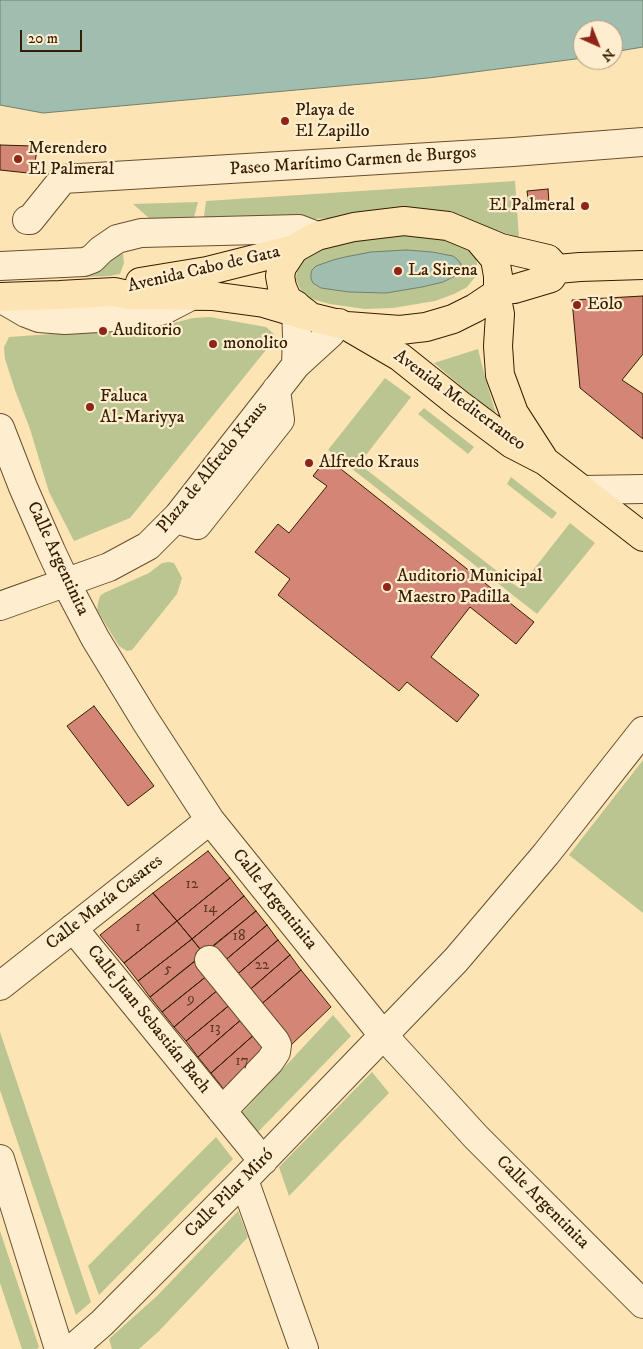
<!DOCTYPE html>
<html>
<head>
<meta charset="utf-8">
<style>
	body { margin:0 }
	#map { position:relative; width:643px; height:1349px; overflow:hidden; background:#fde4b4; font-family:"IM FELL DW Pica",serif }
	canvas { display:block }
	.north { position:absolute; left:573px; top:20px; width:50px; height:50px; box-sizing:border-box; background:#feedce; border:1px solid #ae9a7c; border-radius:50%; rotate:136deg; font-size:14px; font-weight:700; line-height:20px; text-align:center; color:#361d01 }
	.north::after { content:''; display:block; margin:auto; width:18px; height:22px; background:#8f2418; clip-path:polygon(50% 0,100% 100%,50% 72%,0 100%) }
	.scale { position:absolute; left:20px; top:30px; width:62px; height:22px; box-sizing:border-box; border:2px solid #361d01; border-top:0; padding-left:6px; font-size:15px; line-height:18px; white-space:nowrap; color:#361d01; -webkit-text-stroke:4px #feedce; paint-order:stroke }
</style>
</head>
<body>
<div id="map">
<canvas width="643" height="1349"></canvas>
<div class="north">N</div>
<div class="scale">20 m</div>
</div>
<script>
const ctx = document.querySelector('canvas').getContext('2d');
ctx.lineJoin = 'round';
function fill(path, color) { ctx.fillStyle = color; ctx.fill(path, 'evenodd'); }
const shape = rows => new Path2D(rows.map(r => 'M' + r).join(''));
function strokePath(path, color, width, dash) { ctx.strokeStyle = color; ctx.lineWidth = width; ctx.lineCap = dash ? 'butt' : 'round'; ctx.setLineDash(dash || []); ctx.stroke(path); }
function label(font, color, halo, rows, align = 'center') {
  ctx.font = font + ' "IM FELL DW Pica",serif'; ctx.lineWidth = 4.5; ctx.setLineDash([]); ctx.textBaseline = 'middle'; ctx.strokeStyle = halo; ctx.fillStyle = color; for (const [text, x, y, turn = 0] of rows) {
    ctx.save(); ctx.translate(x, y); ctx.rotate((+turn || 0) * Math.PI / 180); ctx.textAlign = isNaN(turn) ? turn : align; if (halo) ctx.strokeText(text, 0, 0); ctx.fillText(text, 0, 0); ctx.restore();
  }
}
fill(shape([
	[515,181,519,238,465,219,334,218,204,224,204,216,206,201],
	[198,202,192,225,158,226,133,204],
	[389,235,407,235,439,238,466,246,476,258,477,264,475,277,467,287,454,294,435,301,393,308,365,309,330,304,308,298,300,289,296,279,297,269,304,257,312,252,337,243],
	[406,250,444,254,455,276,443,282,422,287,386,293,349,292,321,288],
	[120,250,123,254,124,263,120,274,110,276,85,277,84,273],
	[210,317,266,327,274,334,270,345,130,518,74,541,49,492,30,429,15,390,5,359,4,347,9,337,81,332,120,331,154,328,193,318],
	[478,349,486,381,497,417,434,363],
	[385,378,411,397,359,464,519,588,570,523,595,543,537,614,328,450],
	[424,408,474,447,468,454,418,414],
	[511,477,557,513,552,519,507,484],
	[169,562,174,563,182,578,177,594,132,650,127,651,119,646,97,610,98,603,100,596,104,593,149,573,162,563],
	[643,760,643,913,569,855],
	[333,1015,351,1036,258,1132,241,1114],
	[0,1032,91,1302,76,1315,0,1090],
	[372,1072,389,1093,289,1196,279,1167],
	[216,1137,233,1159,99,1295,88,1266],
	[238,1211,248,1237,159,1331,139,1349,112,1349,109,1339,158,1295],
	[0,1231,39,1347,37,1349,22,1349,0,1283]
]), '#bac591');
const water = shape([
	[0,0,643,0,643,47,613,52,613,30,583,30,583,58,428,78,43,113,0,105,0,0],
	[406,250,432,252,453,256,458,260,461,264,460,272,455,276,443,282,422,287,386,293,349,292,321,288,313,283,311,279,311,274,312,270,316,266,333,260,345,257,371,252,406,250]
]);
fill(water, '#9fbeb0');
strokePath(water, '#757e6a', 1);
const building = shape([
	[0,145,33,146,37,150,34,168,28,173,0,170,0,145],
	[548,189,549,204,529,206,527,191,548,189],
	[643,296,643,354,622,380,643,394,643,439,580,388,572,300,643,296],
	[327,458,534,622,516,644,470,607,431,657,479,695,457,722,407,682,399,691,278,595,290,579,255,552,278,524,289,533,327,486,313,476,327,458],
	[94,706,154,786,128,806,67,726,94,706],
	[208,851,230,878,177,921,153,893,208,851],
	[230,878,244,896,192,939,177,921,230,878],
	[153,893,177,921,124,963,100,935,153,893],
	[244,896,256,911,204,954,192,939,244,896],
	[256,911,267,925,222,963,210,948,256,911],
	[177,921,192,939,138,981,124,963,177,921],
	[267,925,278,940,234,977,222,963,267,925],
	[192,939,204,954,150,997,138,981,192,939],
	[278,940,290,955,246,993,234,977,278,940],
	[290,955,301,970,258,1007,246,993,290,955],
	[197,959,208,975,162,1012,150,997,197,959],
	[301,970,331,1007,290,1046,258,1007,301,970],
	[208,975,220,988,174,1027,162,1012,208,975],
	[220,988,232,1003,186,1041,174,1027,220,988],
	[232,1003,243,1018,198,1057,186,1041,232,1003],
	[243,1018,256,1033,211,1073,198,1057,243,1018],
	[256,1033,270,1051,229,1096,211,1073,256,1033]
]);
fill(building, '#d38675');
strokePath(building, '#361d01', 1);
const minor = shape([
	[27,220,30,220,63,179,513,152,643,142],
	[0,266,84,262,92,259,101,250,117,239,141,233,299,229,317,236],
	[0,298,26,313,39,318,65,320,148,315,166,309,193,295],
	[296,305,297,337,296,365],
	[0,428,23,487,51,551,66,583,95,638,145,720,210,820,383,1035,476,1137,643,1304],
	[583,490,643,489],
	[178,516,186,522,197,525,280,420,276,390],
	[0,606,109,567,148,546,178,516,296,365,330,334,339,323],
	[73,928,263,1161],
	[209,960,275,1041,277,1045,276,1052,270,1061,222,1111],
	[0,986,210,820],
	[0,1159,59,1349],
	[244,1180,304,1349],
	[72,1349,102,1323,244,1180,456,960,546,854,643,731]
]);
const major = shape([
	[140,282,207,271,294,249],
	[498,290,514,289,551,278,557,269,580,267,643,265],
	[496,294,500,314,498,346,500,375,514,413,543,458],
	[0,297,60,295,114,292,128,295,212,296,264,303,311,317,347,326,400,330,426,327,453,319,475,308,496,294,498,290,498,276,495,259,479,240],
	[307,314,287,299,282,287,280,276,282,267,294,249,299,246,317,236,354,227,404,221,448,226,501,248,548,259,557,269],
	[352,329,400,357,460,405,512,444,545,461,643,537]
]);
strokePath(minor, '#684f2e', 30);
strokePath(major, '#361d01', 30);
strokePath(minor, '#feedce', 28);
strokePath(major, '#fde4b4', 28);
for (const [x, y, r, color] of [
	[285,121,5,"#8f2418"],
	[18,159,5,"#8f2418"],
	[585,206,5,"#8f2418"],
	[398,271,5,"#8f2418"],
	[577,305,5,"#8f2418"],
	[103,331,5,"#8f2418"],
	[213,344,5,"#8f2418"],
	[90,407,5,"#8f2418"],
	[309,463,5,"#8f2418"],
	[387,587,5,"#8f2418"]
]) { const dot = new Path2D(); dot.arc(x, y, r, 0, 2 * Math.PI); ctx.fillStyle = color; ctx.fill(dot); strokePath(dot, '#feedce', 2); }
label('15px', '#5d371e', null, [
	["12",192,885],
	["14",210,909],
	["1",138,928],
	["18",239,937],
	["22",262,966],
	["5",168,970],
	["9",191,1000],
	["13",215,1029],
	["17",242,1062]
]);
label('18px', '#361d01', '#feedce', [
	["Playa de",295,111],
	["El Zapillo",295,132],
	["Merendero",28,149],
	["El Palmeral",28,170],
	["El Palmeral",575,206,"right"],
	["La Sirena",408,271],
	["Eolo",587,305],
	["Auditorio",113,331],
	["monolito",223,344],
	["Faluca",100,397],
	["Al-Mariyya",100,418],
	["Alfredo Kraus",319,463],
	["Auditorio Municipal",397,577],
	["Maestro Padilla",397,598]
], 'left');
label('18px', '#361d01', '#feedce', [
	["Paseo Marítimo Carmen de Burgos",353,162,-4],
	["Avenida Cabo de Gata",204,270,-13],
	["Avenida Mediterraneo",459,401,36],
	["Plaza de Alfredo Kraus",213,468,-51],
	["Calle Argentinita",57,559,65],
	["Calle Argentinita",274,900,51],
	["Calle María Casares",105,903,-38],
	["Calle Juan Sebastián Bach",148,1020,51],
	["Calle Pilar Miró",230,1194,-45],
	["Calle Argentinita",542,1203,45]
]);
</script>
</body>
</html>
